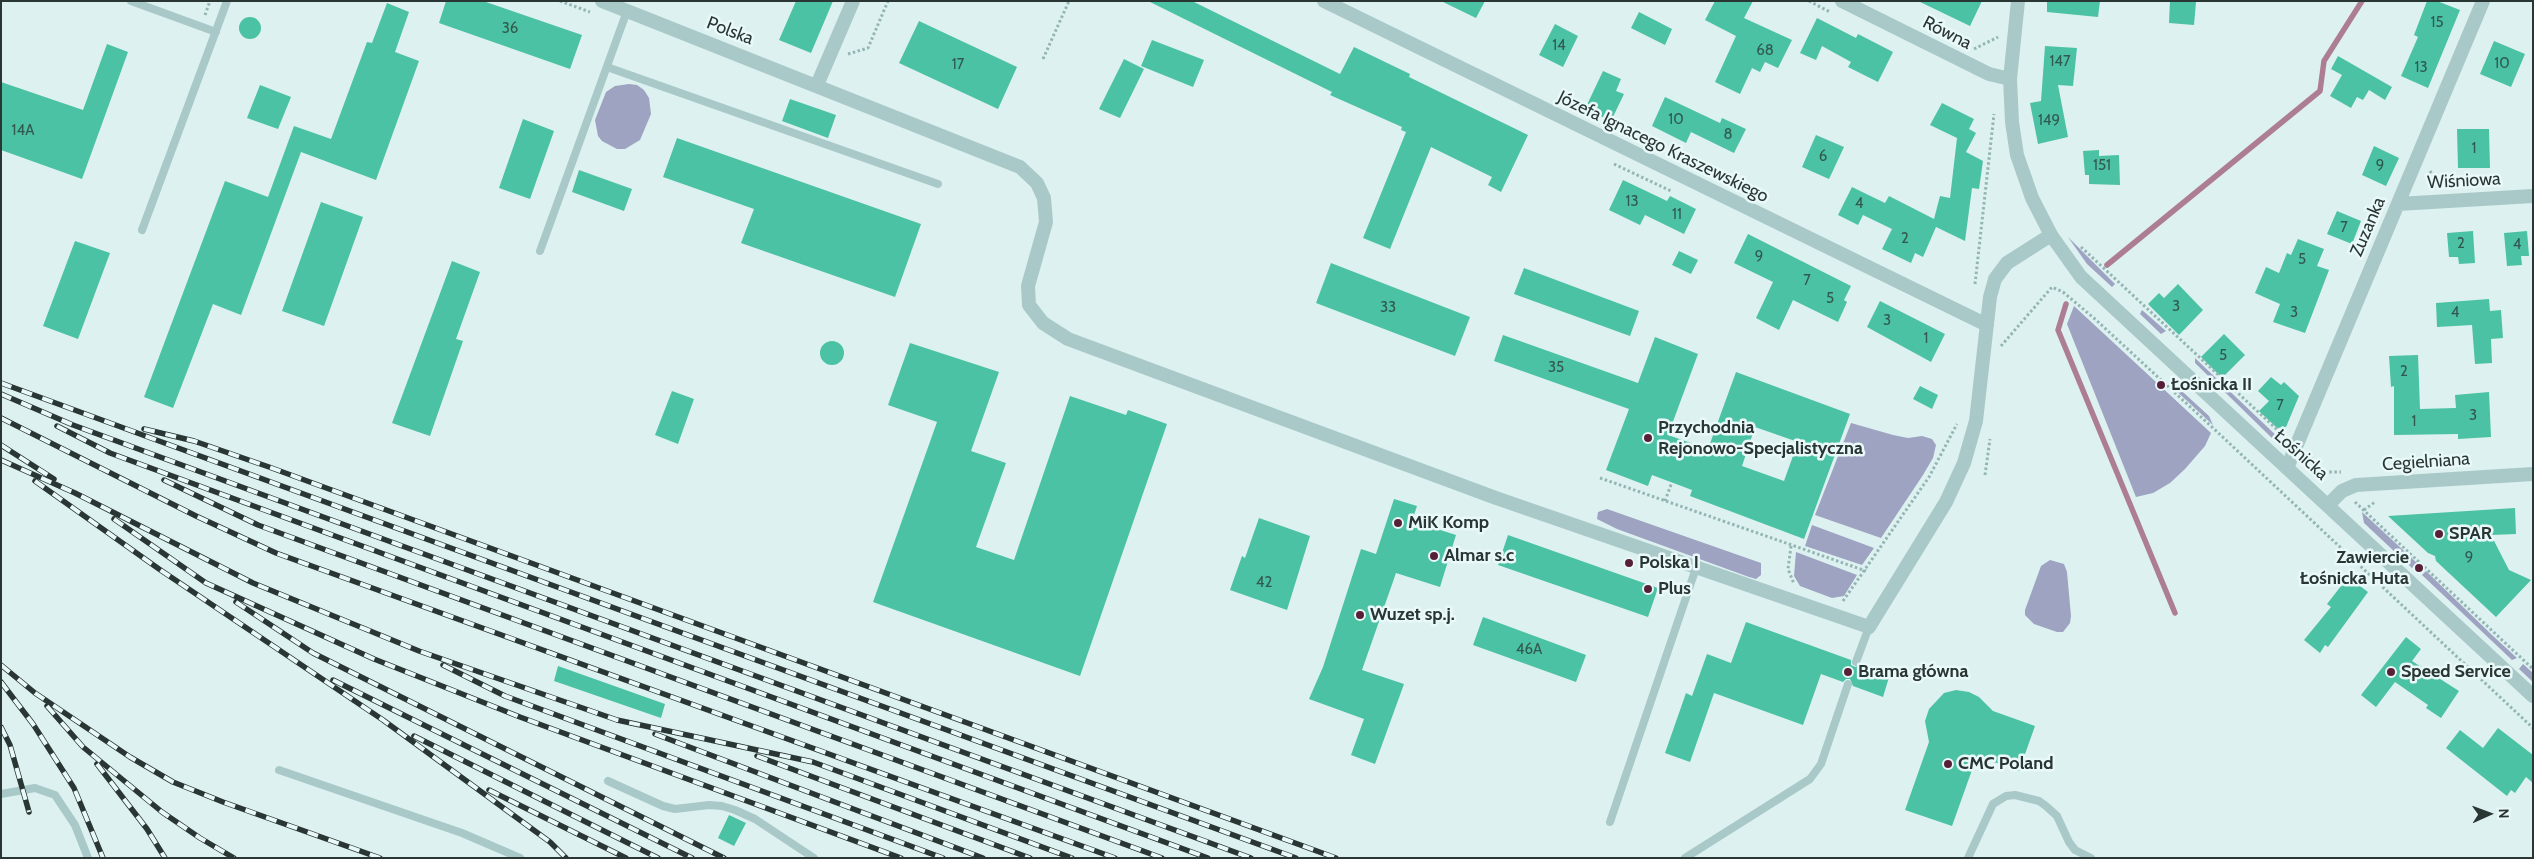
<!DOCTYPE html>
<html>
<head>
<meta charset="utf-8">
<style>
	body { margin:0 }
	#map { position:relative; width:2534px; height:859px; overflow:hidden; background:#ddf1f1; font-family:Cabin,sans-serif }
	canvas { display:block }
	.frame { position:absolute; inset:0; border:2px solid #293634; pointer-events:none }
	.north { position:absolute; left:2464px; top:789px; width:50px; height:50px; -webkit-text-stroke:4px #e9f8f9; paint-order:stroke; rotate:88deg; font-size:14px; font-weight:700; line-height:20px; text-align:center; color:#293634 }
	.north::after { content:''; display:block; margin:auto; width:18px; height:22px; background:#293634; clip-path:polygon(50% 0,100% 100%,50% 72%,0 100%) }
</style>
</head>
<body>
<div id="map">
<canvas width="2534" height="859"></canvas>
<div class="frame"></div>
<div class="north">N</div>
</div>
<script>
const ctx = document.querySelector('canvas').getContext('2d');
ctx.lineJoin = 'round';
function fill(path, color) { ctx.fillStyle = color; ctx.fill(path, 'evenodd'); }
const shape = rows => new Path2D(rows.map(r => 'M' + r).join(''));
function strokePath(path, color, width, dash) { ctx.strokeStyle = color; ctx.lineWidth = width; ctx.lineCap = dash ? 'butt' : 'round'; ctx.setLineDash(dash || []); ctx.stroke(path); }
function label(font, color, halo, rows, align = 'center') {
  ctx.font = font + ' Cabin,sans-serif'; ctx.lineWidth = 5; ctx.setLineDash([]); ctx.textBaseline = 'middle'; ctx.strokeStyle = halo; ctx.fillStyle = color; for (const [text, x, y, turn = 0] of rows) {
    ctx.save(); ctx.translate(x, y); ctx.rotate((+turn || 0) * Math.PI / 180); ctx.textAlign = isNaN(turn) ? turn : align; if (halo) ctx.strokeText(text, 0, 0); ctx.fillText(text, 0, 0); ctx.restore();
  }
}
fill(shape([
	[629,84,637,85,644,90,649,98,651,114,640,140,625,149,617,149,602,141,598,136,595,120,606,92,615,86],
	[2068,237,2115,284,2112,287,2087,264],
	[2074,306,2211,433,2205,446,2185,469,2170,483,2153,493,2136,497,2067,324],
	[2142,310,2166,331,2161,334,2140,314],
	[2195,358,2282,441,2275,441,2195,363],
	[2172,382,2209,416,2213,425,2170,385],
	[1851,423,1893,435,1908,438,1922,436,1932,439,1936,445,1933,458,1923,475,1881,538,1815,515],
	[1607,509,1761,563,1761,575,1756,579,1749,577,1617,529,1597,519,1598,512],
	[2362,512,2417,563,2412,568,2364,523],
	[1812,525,1874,548,1862,565,1805,546],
	[1796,552,1857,575,1844,596,1832,598,1800,586,1794,576],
	[2050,560,2064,564,2067,572,2071,616,2070,623,2063,632,2057,632,2034,624,2025,615,2025,610,2041,566],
	[2426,571,2492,635,2517,658,2512,660,2422,575],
	[2523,664,2533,673,2533,682,2519,669]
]), '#9da3c0');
strokePath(shape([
	[2107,265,2320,91,2324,61,2362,1],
	[2066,304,2058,330,2175,613]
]), '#ad7d93', 5.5);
fill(shape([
	[446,1,483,1,582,35,570,69,439,23],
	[796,1,833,1,811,53,779,40],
	[1148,1,1192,1,1340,74,1354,47,1410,74,1409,77,1528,135,1501,192,1488,185,1492,177,1431,147,1390,249,1363,238,1406,132,1401,130,1402,127,1330,95,1332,92],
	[1441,1,1485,1,1476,18],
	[1715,1,1753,1,1744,18,1792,40,1778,68,1765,62,1760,72,1752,68,1740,94,1715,82,1736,36,1705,20],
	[1918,1,1982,1,1970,26],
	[2047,1,2100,1,2098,17,2047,12],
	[2170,1,2196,2,2194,25,2169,23],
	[2427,1,2437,1,2460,10,2428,88,2401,76,2418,37,2414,35],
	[387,3,409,12,395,52,419,61,376,180,301,152,241,315,213,304,173,408,144,397,225,181,268,197,294,126,331,139,367,42,372,43],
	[1639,12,1672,29,1665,45,1631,28],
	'239 28a11 11 0 1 1 22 0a11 11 0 1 1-22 0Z',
	[1817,18,1856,38,1858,34,1893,52,1878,82,1848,67,1851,62,1822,46,1816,60,1800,53],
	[919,21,1017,67,998,109,899,63],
	[1555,24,1578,36,1563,67,1539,55],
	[1152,40,1204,60,1193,87,1141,66],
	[2494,41,2525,54,2511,87,2480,74],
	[107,44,128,52,82,179,1,150,1,82,83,110],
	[2045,46,2077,48,2073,86,2058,85,2068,137,2038,144,2030,103,2041,101],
	[2338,56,2392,87,2385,100,2369,90,2363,100,2357,97,2351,108,2330,96,2342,75,2331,69],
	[1124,59,1144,69,1120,118,1099,109],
	[1603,71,1621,79,1616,91,1624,94,1611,121,1585,109],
	[260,85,291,97,278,129,247,118],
	[1665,97,1720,123,1722,118,1746,129,1734,153,1691,132,1686,143,1652,126],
	[790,99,836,115,828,138,782,121],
	[1942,103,1974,119,1969,129,1976,133,1966,152,1983,161,1979,189,1972,188,1965,241,1936,227,1923,257,1915,253,1911,263,1882,249,1892,229,1863,215,1858,225,1838,215,1852,187,1885,203,1889,196,1934,219,1940,196,1950,198,1957,138,1930,125],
	[523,119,554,131,530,199,499,188],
	[2457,129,2489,129,2490,168,2458,168],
	[1816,135,1844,147,1829,179,1802,167],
	[677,138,921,224,895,297,741,243,754,209,663,177],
	[2374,146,2399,158,2386,186,2362,175],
	[2099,150,2099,156,2119,155,2120,185,2089,184,2089,175,2085,175,2083,151],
	[579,170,632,189,624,211,572,192],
	[1623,180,1667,201,1670,196,1696,209,1684,234,1645,215,1640,225,1609,210],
	[321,202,363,217,324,326,282,311],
	[2337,211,2361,221,2352,244,2327,234],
	[2473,231,2475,263,2459,264,2458,257,2449,257,2447,233],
	[2527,231,2529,256,2521,256,2522,265,2507,266,2504,233],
	[1748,234,1851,286,1844,300,1847,302,1838,322,1793,300,1779,330,1756,318,1773,282,1734,263],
	[2298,239,2324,249,2317,266,2329,270,2305,333,2273,322,2280,304,2255,293,2266,267,2279,273,2287,253,2291,255],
	[75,241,110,253,78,339,43,326],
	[1679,251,1698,260,1691,274,1672,265],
	[452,261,480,272,456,339,463,341,430,436,392,423],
	[1331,263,1470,317,1455,356,1316,303],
	[1524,268,1639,311,1630,336,1514,294],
	[2178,284,2203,310,2179,335,2148,304,2159,293,2164,298],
	[2489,299,2490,311,2501,310,2503,338,2491,339,2492,363,2475,364,2472,325,2437,327,2436,303],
	[1880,301,1945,334,1931,362,1867,327],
	[2224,334,2245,355,2222,378,2201,357],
	[1503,335,1638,383,1655,337,1698,354,1668,435,1708,449,1736,372,1850,414,1804,539,1690,496,1692,490,1652,475,1648,486,1606,470,1629,409,1494,361],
	[1755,427,1798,442,1784,481,1742,466],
	'820 353a12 12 0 1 1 24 0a12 12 0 1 1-24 0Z',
	[910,343,999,372,971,451,1006,463,976,547,1014,560,1070,396,1126,415,1128,410,1167,424,1080,676,873,602,937,422,888,405],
	[2418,355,2420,409,2456,408,2455,395,2489,392,2491,437,2458,439,2458,434,2394,435,2394,386,2391,387,2389,356],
	[2271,377,2281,385,2284,382,2299,396,2286,427,2277,428,2259,411,2269,401,2258,391],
	[1920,386,1938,395,1932,409,1913,399],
	[672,391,694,399,678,444,655,435],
	[1394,499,1417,506,1412,521,1456,535,1440,587,1396,573,1362,670,1404,684,1375,764,1351,755,1364,719,1309,699,1323,667,1361,549,1376,554],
	[2515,508,2516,534,2491,535,2509,570,2531,580,2496,617,2436,561,2435,556,2428,553,2388,516],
	[1259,518,1310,536,1287,610,1230,590,1242,556,1245,558],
	[1508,535,1658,588,1648,617,1498,565],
	[2348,577,2368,592,2328,647,2325,645,2320,653,2304,640,2331,607,2327,604],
	[1483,617,1586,655,1576,682,1473,645],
	[1746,622,1851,660,1851,665,1855,667,1861,664,1890,674,1883,697,1853,686,1850,679,1846,679,1843,682,1821,674,1803,725,1714,693,1690,762,1665,753,1686,693,1692,696,1707,654,1731,663],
	[2406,637,2421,649,2412,661,2459,691,2441,718,2426,708,2428,705,2395,682,2376,707,2361,695],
	[558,666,665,704,661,718,554,681],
	[1956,690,1969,692,1979,697,1993,711,2035,726,2019,771,1977,756,1952,826,1905,810,1929,742,1925,721,1929,709,1944,693],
	[2498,728,2533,755,2533,783,2526,777,2515,793,2511,790,2507,796,2446,748,2460,730,2483,748],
	[729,815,746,823,734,846,718,838]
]), '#4bc2a3');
strokePath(shape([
	[560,1,590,12],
	[1809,1,1830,12],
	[205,15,210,1],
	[1974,49,1998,37],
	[848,54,868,48,888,1],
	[1043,59,1069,1],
	[1614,164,1671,191],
	[2430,171,2439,185],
	[2081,247,2283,435],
	[1975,284,1994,114],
	[2001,346,2052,287,2063,292,2095,319,2212,427,2533,728],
	[2309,454,2321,472,2341,472],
	[1985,475,1990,439],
	[1600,478,1866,571],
	[1665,501,1672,482],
	[2355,502,2533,669],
	[2364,510,2375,502],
	[1791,546,1788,569,1794,584],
	[1843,601,1929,477,1957,424]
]), '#93b5b3', 3, [2.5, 2.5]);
strokePath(shape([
	[131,1,216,32],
	[607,67,938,184],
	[142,230,227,1],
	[540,251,627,11],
	[1856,662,1869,627],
	[279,770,462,833,520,858],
	[608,781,663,806,675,809,709,805,722,806,735,810,755,819,814,858],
	[1,794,35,788,55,795,75,825,88,858],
	[1610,822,1696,568],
	[1685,858,1810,779,1821,764,1848,684],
	[1968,858,1993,804,2006,796,2015,795,2039,801,2046,806,2057,816,2069,842,2075,850,2091,858]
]), '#a9c9c8', 8);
strokePath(shape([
	[602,1,1020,167,1037,183,1044,198,1046,222,1028,286,1029,305,1043,323,1068,339,1496,498,1869,627,1946,502,1964,463,1976,421,1990,297,1995,279,2007,263,2051,235],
	[1324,1,1987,325],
	[817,85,853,1],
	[2398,204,2533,196],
	[2287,468,2483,1],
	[2328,505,2342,491,2356,485,2533,474]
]), '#a9c9c8', 14);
strokePath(shape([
	[1842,1,1989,74,2010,79],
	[2018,1,2010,79,2012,122,2017,155,2032,198,2051,235,2081,277,2533,696]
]), '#a9c9c8', 14);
const rail = shape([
	[1,383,1296,858],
	[1,394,73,425,1251,858],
	[1,418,196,516,276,553,1115,858],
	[57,426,110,453,1208,858],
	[144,429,194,441,269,467,1336,858],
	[1,445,54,479],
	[1,460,75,493,253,583,419,651,617,720,813,762,1072,858],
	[164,480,258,525,1162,858],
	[35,481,159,569,383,720,550,842,566,858],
	[114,519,206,583,374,659,520,717,901,858],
	[236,602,313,653,724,858],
	[1,665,35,693,130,757,173,782,223,802,380,858],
	[443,665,505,696,943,858],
	[333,680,692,858],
	[1,682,33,724,74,788,103,858],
	[47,706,83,747,162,812,200,838,234,858],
	[1,727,10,745,29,812],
	[655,734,983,858],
	[414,736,658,858],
	[757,756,1030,858],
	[97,764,147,829,165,858],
	[489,790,626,858]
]);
strokePath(rail, '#293634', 5.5);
strokePath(rail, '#e9f8f9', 4, [11]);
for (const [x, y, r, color] of [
	[2161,385,5,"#572037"],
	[1648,438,5,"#572037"],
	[1398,523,5,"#572037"],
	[2439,534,5,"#572037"],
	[1434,556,5,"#572037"],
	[1629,563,5,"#572037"],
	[2419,568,5,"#572037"],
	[1648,589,5,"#572037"],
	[1360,615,5,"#572037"],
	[1848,672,5,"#572037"],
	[2391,672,5,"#572037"],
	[1948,764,5,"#572037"]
]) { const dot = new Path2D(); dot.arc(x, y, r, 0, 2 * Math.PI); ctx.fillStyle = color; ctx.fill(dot); strokePath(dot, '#e9f8f9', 2); }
label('15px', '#325950', null, [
	["15",2437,23],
	["36",510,29],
	["14",1559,46],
	["68",1765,51],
	["147",2060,62],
	["10",2502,64],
	["17",958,65],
	["13",2421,68],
	["10",1676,120],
	["149",2049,121],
	["14A",23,131],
	["8",1728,135],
	["1",2474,149],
	["6",1823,157],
	["151",2102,166],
	["9",2380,166],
	["13",1632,202],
	["4",1859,204],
	["11",1677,215],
	["7",2344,228],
	["2",1905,239],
	["2",2461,244],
	["4",2517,245],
	["9",1759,257],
	["5",2302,260],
	["7",1807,281],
	["5",1830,299],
	["3",2176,307],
	["33",1388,308],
	["3",2294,313],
	["4",2455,313],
	["3",1887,321],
	["1",1926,339],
	["5",2223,356],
	["35",1556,368],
	["2",2404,372],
	["7",2280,406],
	["3",2473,416],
	["1",2414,422],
	["9",2469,558],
	["42",1264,583],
	["46A",1529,650]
]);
label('18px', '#293634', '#e9f8f9', [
	["Polska",730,31,21],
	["Równa",1947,33,27],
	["Józefa Ignacego Kraszewskiego",1663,147,26],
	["Wiśniowa",2464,181,-3],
	["Zuzanka",2368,227,-67],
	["Łośnicka",2301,455,42],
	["Cegielniana",2426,462,-4]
]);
label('bold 18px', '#293634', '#e9f8f9', [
	["Łośnicka II",2171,385],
	["Przychodnia",1658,428],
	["Rejonowo-Specjalistyczna",1658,449],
	["MiK Komp",1408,523],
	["SPAR",2449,534],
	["Almar s.c",1444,556],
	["Zawiercie",2409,558,"right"],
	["Łośnicka Huta",2409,579,"right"],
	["Polska I",1639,563],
	["Plus",1658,589],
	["Wuzet sp.j.",1370,615],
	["Brama główna",1858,672],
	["Speed Service",2401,672],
	["CMC Poland",1958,764]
], 'left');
</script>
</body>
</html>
